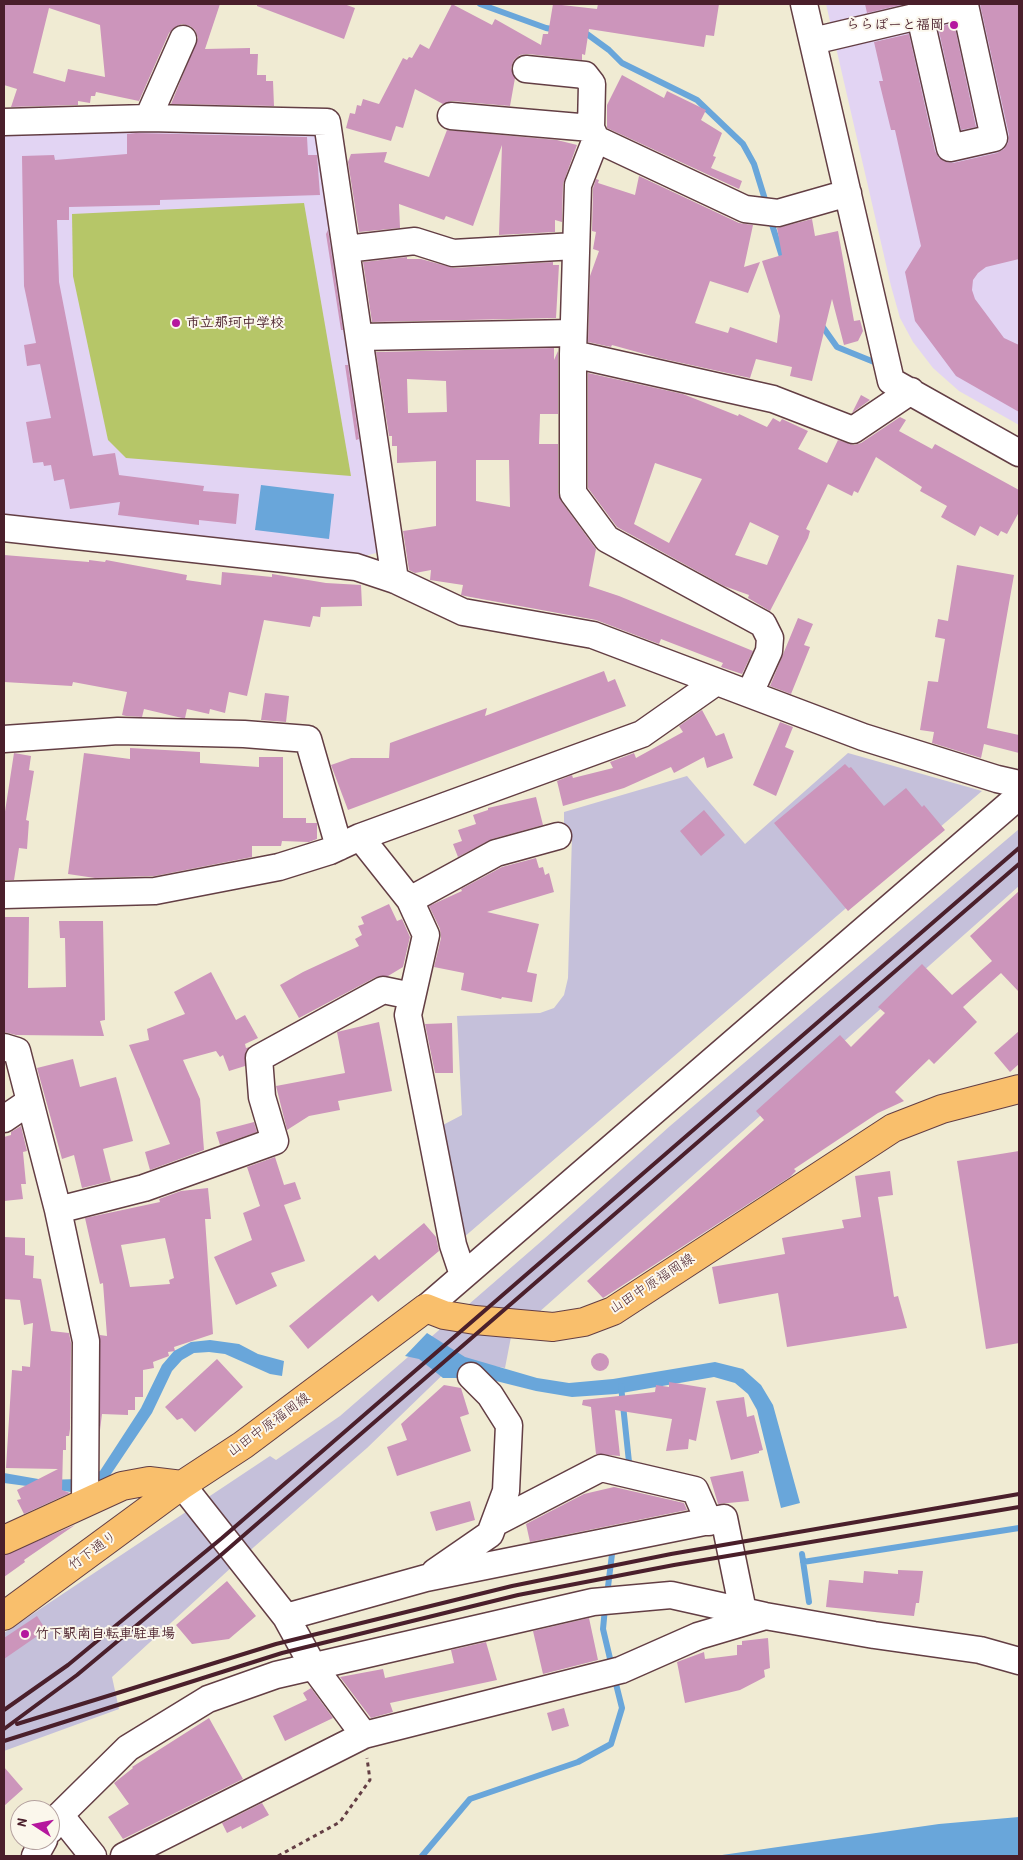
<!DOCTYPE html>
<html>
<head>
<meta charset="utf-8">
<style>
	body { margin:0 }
	#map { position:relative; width:1023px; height:1860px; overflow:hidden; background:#f0ebd3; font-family:"Patrick Hand",sans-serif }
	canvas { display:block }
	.frame { position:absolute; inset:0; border:5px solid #4a1f2b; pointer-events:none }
	.north { position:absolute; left:10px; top:1800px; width:50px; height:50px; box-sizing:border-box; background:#fbf7ec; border:1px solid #b4a19f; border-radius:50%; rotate:281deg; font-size:14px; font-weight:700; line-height:20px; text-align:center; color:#4a1f2b }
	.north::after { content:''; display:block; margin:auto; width:18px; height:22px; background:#b5179e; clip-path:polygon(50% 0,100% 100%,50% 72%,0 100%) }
</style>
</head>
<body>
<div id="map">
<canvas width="1023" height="1860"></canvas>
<div class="frame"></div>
<div class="north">N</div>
</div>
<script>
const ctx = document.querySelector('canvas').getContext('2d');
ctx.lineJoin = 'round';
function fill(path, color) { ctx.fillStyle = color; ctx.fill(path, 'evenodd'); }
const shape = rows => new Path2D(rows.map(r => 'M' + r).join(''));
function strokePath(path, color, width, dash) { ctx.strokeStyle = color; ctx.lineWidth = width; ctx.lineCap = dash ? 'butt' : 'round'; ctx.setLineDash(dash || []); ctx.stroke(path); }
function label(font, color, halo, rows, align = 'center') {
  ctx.font = font + ' "Patrick Hand","Klee One",sans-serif'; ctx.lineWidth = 4; ctx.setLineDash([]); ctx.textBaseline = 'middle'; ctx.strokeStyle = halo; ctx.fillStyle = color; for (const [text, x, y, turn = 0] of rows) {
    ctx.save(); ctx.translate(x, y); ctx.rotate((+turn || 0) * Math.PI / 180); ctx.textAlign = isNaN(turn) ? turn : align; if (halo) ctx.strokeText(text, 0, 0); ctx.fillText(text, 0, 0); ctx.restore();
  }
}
fill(shape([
	[826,4,1019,4,1019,425,959,391,933,368,913,342,900,318,891,286],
	[321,129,380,552,357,558,4,516,4,130]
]), '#e2d4f3');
fill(shape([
	[848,753,982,791,463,1238,441,1126,462,1115,457,1016,540,1013,554,1008,564,995,568,978,572,835,564,830,564,812,687,776,745,844],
	[1019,829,1019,886,511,1337,505,1368,458,1360,367,1448,246,1554,112,1677,119,1709,4,1751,4,1633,270,1456,276,1460,340,1416,544,1239,670,1126]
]), '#c5c0da');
fill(shape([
	[304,203,351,476,126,458,108,440,73,276,72,214]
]), '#b6c668');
fill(shape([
	[261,485,334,494,329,539,255,530],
	[427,1333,465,1357,537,1378,569,1383,613,1379,715,1362,743,1369,761,1385,773,1405,800,1503,781,1508,757,1410,748,1394,735,1383,714,1377,616,1394,572,1397,536,1391,484,1378,443,1378,419,1359,405,1356],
	[210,1340,239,1344,258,1354,284,1361,282,1376,270,1374,225,1354,209,1352,194,1353,182,1360,172,1371,152,1413,107,1480,79,1493,4,1483,4,1473,44,1480,79,1479,100,1471,141,1408,162,1365,174,1351,191,1342],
	[1019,1817,1019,1856,715,1856,939,1824]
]), '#69a6da');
strokePath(shape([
	[480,4,546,28,557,30],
	[581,34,587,34,609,50,622,63,697,100,743,144,754,164,767,206],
	[770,218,784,263],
	[820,323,837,347,879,364],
	[621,1386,629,1462,628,1470],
	[802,1554,809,1602],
	[803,1562,1019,1528],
	[607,1595,613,1546],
	[605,1608,603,1629,612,1667],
	[422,1856,470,1799,578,1762,611,1744,622,1708,614,1676]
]), '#69a6da', 6);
fill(shape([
	[4,4,220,4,205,49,250,48,250,54,258,54,257,75,266,75,266,81,273,81,274,106,171,104,198,38,195,30,190,26,182,24,175,27,169,33,139,101,96,92,95,96,91,96,90,103,78,101,78,105,11,107,17,89,4,85],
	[49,8,100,25,105,77,68,69,65,82,33,73],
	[257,4,344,4,355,8,344,39,257,6],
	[452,4,492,25,495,19,541,45,543,34,548,34,553,4,597,9,598,4,719,4,714,36,706,35,704,47,589,29,585,55,582,54,582,60,528,54,520,55,514,60,511,68,515,78,510,106,452,101,443,104,415,89,403,128,396,126,391,141,346,128,350,113,355,114,357,105,361,106,363,99,379,104,403,58,407,60,409,57,412,58,420,44,429,49],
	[865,4,905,4,867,13],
	[980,4,1019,4,1019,259,986,267,978,273,973,280,972,290,975,299,1004,338,1019,345,1019,412,956,376,915,321,905,272,921,246,895,130,891,130,879,81,883,81,874,42,909,34,935,151,939,158,946,162,953,163,997,153,1004,149,1008,143,1009,135],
	[954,23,976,127,961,130,938,27],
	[622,75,664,98,667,91,706,110,701,120,722,133,713,156,716,157,711,168,742,181,739,189,607,128,607,105],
	[447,130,557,140,577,145,563,184,562,222,555,220,555,232,499,235,502,145,473,226,446,216,444,220,399,204,400,228,359,232,348,162,351,154,387,152,384,162,429,177],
	[136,133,307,137,308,155,317,155,320,195,160,200,160,205,69,207,69,220,57,220,59,282,93,456,115,453,119,475,204,486,203,491,239,494,236,524,199,520,199,525,118,515,120,502,70,509,64,479,54,481,51,465,44,466,43,462,33,463,26,422,51,418,40,364,27,366,24,345,36,343,24,286,22,156,54,155,55,160,127,154,127,134],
	[639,176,739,223,753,225,744,267,760,262,748,293,710,281,695,323,728,333,730,327,777,343,780,316,762,261,782,255,777,228,812,219,815,236,838,231,854,321,860,320,863,331,858,341,844,345,832,299,812,381,790,376,792,367,756,359,750,378,659,358,612,345,611,347,588,342,590,276,599,251,593,249,596,232,592,231,593,188,596,179,599,180,598,183,635,195],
	[328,230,343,330,341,330,326,234],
	[407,257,407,259,421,259,454,268,553,262,553,265,559,265,556,318,372,322,363,262],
	[554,348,554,360,558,351,558,414,540,414,539,444,558,444,558,493,561,501,596,549,589,586,619,596,753,651,742,674,721,667,723,663,661,639,659,644,596,620,465,596,461,595,463,585,430,580,431,570,415,573,409,570,403,531,436,526,436,461,397,463,397,446,392,446,392,436,389,436,376,352],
	[407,379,446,381,447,412,408,413],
	[476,460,509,460,510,507,476,501],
	[345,365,348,365,359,439,356,440],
	[588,373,683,394,738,416,739,414,767,427,773,418,780,422,782,419,808,431,798,449,827,463,838,440,854,445,861,443,900,417,906,420,899,431,932,449,935,444,1019,490,1019,512,1007,534,1001,531,998,536,980,526,975,536,941,517,947,506,920,491,922,487,876,457,858,493,854,491,852,496,828,484,806,529,810,531,808,538,770,611,748,598,749,595,724,586,617,527,588,488],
	[655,463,702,479,669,543,634,524],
	[750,522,779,536,767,565,735,555],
	[861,395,870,400,852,413],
	[4,555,89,562,89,560,105,562,106,560,187,575,186,580,221,585,222,572,272,577,272,574,326,583,361,585,362,606,321,607,320,617,313,616,310,627,264,620,247,696,229,692,225,713,210,709,209,714,187,709,185,718,182,718,144,709,142,717,126,716,122,715,127,692,73,682,72,686,4,682],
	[957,565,1014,575,987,728,1019,735,1019,753,984,744,981,758,932,743,934,732,920,730,928,681,938,682,945,639,935,637,938,619,948,621],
	[798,618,813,624,804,645,810,647,791,694,770,686],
	[604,671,608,682,615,679,626,706,348,810,331,765,351,758,389,758,390,743,487,708,485,716],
	[265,693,289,696,286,722,261,720],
	[702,710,716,736,724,733,733,758,707,768,704,757,674,773,671,767,624,788,563,806,557,781,572,775,573,778,613,768,610,762,634,753,636,758,683,732,679,726],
	[780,722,793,727,785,747,794,751,776,796,753,785],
	[130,748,200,752,200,763,259,767,259,757,283,757,283,818,306,818,306,823,317,823,317,839,309,842,282,841,281,846,252,846,252,857,155,876,95,878,68,874,84,753,130,759],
	[14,753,31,756,29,770,34,771,26,820,29,821,27,849,19,848,14,880,4,880,4,818],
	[845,764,849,768,851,767,884,806,906,788,922,807,924,805,945,830,848,911,774,823],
	[536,797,543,825,492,839,458,857,453,844,462,841,458,830,476,824,473,815,488,810,488,808],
	[704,810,725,835,701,856,680,831],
	[536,858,539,868,543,867,545,875,549,873,554,892,487,912,539,924,527,972,537,974,532,1002,502,997,501,999,461,990,464,973,434,967,441,938,440,929,429,906,462,891,461,889,502,867],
	[1019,891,1019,992,1001,973,963,1007,977,1022,934,1064,929,1059,895,1092,904,1101,878,1113,794,1169,796,1171,790,1177,603,1298,587,1281,764,1120,756,1111,840,1035,851,1047,885,1013,878,1007,922,964,952,995,992,961,970,936],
	[389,904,397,921,402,919,410,937,403,967,388,976,376,977,299,1018,280,985,303,972,359,946,355,939,362,935,358,926,364,924,361,917],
	[4,917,29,917,28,988,66,987,65,938,60,938,59,921,103,921,105,1020,100,1021,104,1036,16,1035,4,1032],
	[211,972,236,1020,245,1015,258,1038,245,1044,246,1048,250,1047,246,1051,245,1066,229,1071,223,1055,220,1057,216,1051,183,1060,200,1099,204,1150,150,1170,145,1152,170,1144,129,1045,149,1040,147,1029,185,1014,174,992],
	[379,1022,392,1091,338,1101,340,1110,309,1116,287,1130,276,1086,345,1073,337,1032],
	[452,1023,453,1073,435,1073,425,1024],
	[1019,1031,1019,1064,1010,1072,994,1053],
	[73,1059,80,1087,116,1077,133,1141,103,1149,111,1181,82,1188,74,1155,62,1159,37,1068],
	[254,1122,257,1132,220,1145,216,1132],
	[21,1126,27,1151,23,1152,26,1184,21,1184,23,1199,4,1201,4,1137,11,1135,11,1132],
	[1019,1151,1019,1343,986,1349,957,1161],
	[275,1157,284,1185,295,1182,301,1199,284,1205,305,1261,271,1273,277,1286,236,1305,214,1257,252,1240,243,1213,260,1206,247,1167],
	[890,1171,893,1195,878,1197,894,1297,898,1296,907,1328,787,1347,778,1293,719,1304,712,1267,785,1254,782,1238,844,1228,842,1220,861,1217,855,1176],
	[208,1188,211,1219,205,1219,213,1334,174,1347,175,1351,168,1352,169,1356,153,1362,154,1368,143,1370,143,1397,135,1397,135,1410,128,1410,128,1415,102,1414,100,1430,100,1335,107,1336,103,1283,100,1284,85,1218,160,1202,159,1199,181,1191],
	[165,1238,174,1278,169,1280,170,1284,130,1287,121,1245],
	[424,1223,436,1237,439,1251,378,1302,372,1295,308,1349,289,1326,375,1255,379,1260],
	[4,1237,25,1238,25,1255,34,1256,33,1278,41,1279,51,1331,69,1333,71,1343,70,1429,69,1436,66,1436,66,1450,63,1450,62,1490,70,1493,24,1514,17,1500,21,1499,17,1490,58,1469,6,1468,12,1370,22,1371,22,1366,30,1367,33,1323,24,1325,20,1300,4,1299],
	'591 1362a9 9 0 1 1 18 0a9 9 0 1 1-18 0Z',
	[217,1359,243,1387,195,1432,182,1418,177,1420,165,1407],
	[669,1382,706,1388,696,1441,689,1439,688,1449,666,1451,672,1419,615,1410,620,1456,596,1454,591,1407,582,1405,583,1400,655,1392,656,1385,669,1387],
	[444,1385,461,1388,469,1414,460,1417,471,1451,397,1476,387,1447,407,1440,401,1424],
	[744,1397,747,1417,754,1415,763,1450,759,1451,759,1453,731,1460,716,1401],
	[743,1471,749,1501,718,1504,710,1477],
	[614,1487,684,1503,687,1510,530,1542,526,1524,584,1494],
	[470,1501,475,1520,436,1531,430,1512],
	[75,1525,24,1560,25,1562,4,1577,4,1555],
	[898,1570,923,1571,919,1603,916,1603,914,1616,826,1607,829,1580,863,1583,864,1571,898,1574],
	[227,1581,256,1616,229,1639,192,1644,176,1625],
	[37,1616,46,1630,4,1659,4,1638],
	[589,1618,598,1660,543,1674,533,1631],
	[768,1638,770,1668,764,1670,765,1677,740,1690,685,1703,677,1662,704,1652,705,1659,737,1655,737,1645,742,1645,742,1641],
	[486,1642,497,1680,390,1703,393,1712,371,1718,340,1677,383,1669,385,1678,454,1663,451,1650],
	[311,1688,333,1718,285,1741,273,1716,307,1700,303,1693],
	[564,1708,569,1726,552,1731,547,1713],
	[209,1718,243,1779,123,1839,108,1817,129,1804,114,1783,133,1768,132,1767],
	[4,1767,23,1789,4,1806],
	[262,1803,269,1815,242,1829,241,1826,227,1833,222,1823]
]), '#cc95bb');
const minor = shape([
	[804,4,891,381,1019,453],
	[813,41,965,5,994,138,950,148,920,16],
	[526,69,585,75,592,84,591,128],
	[451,116,591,128,596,139],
	[148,118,327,122,395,580],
	[4,122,148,118,183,39],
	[848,193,778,213,745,209,596,139,578,185,573,354,773,399,853,430,911,391],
	[346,249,415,241,453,253,575,246],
	[360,337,573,333],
	[573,354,573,493,607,539,763,624,770,638,769,651,750,693],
	[4,528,356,567,395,580,463,612,593,635,863,737,997,779,1019,784],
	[4,739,118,731,244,734,308,739,339,847],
	[360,837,410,900,426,935,408,1015,453,1245,463,1275],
	[4,895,155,891,279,867,330,851,360,837,642,734,716,682],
	[410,900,496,853,558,836],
	[4,1047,17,1051,58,1210,86,1341,85,1503],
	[4,1119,29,1102],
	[58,1210,144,1188,275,1141,262,1097,259,1058,383,990,412,996],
	[426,1308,1019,796],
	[182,1485,286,1617,426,1578,724,1518,743,1611],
	[495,1523,601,1468,695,1490,709,1522],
	[435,1572,490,1534,506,1491,509,1425,490,1395,471,1376],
	[286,1617,313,1666,364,1735],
	[60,1815,93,1856],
	[50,1830,60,1815,128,1748,208,1699,276,1675,593,1602,671,1595,765,1616,874,1635,980,1650,1019,1661],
	[35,1856,44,1840],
	[124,1856,364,1735,621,1670,698,1636,762,1617]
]);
const major = shape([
	[4,1540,122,1486,149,1481,182,1485],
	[4,1616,182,1485,243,1445,426,1308,444,1315,475,1320,553,1327,584,1322,613,1311,893,1128,942,1109,1019,1089]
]);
strokePath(minor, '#633e44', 29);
strokePath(major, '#633e44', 30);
strokePath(shape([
	[278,1856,340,1822,370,1780,367,1758]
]), '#633e44', 3, [4, 4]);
strokePath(minor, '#fff', 26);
strokePath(major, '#f9bf6c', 28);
strokePath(shape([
	[4,1710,68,1665,222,1538,1019,848],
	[17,1724,276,1644,512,1586,671,1554,1019,1494],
	[4,1729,77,1675,221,1555,1019,864],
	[4,1741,282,1653,518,1595,674,1565,1019,1507]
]), '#4a1f2b', 4);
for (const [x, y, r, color] of [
	[954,25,5,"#b5179e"],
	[176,323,5,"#b5179e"],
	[25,1634,5,"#b5179e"]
]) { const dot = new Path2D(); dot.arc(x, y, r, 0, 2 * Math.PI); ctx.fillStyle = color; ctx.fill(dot); strokePath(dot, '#fbf7ec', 2); }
label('bold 14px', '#4a1f2b', '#fbf7ec', [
	["ららぽーと福岡",944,25,"right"],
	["市立那珂中学校",186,323],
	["竹下駅南自転車駐車場",35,1634]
], 'left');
label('14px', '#4a1f2b', '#fbf7ec', [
	["山田中原福岡線",652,1284,-33],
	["山田中原福岡線",269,1425,-36],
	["竹下通り",93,1551,-36]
]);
</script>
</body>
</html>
